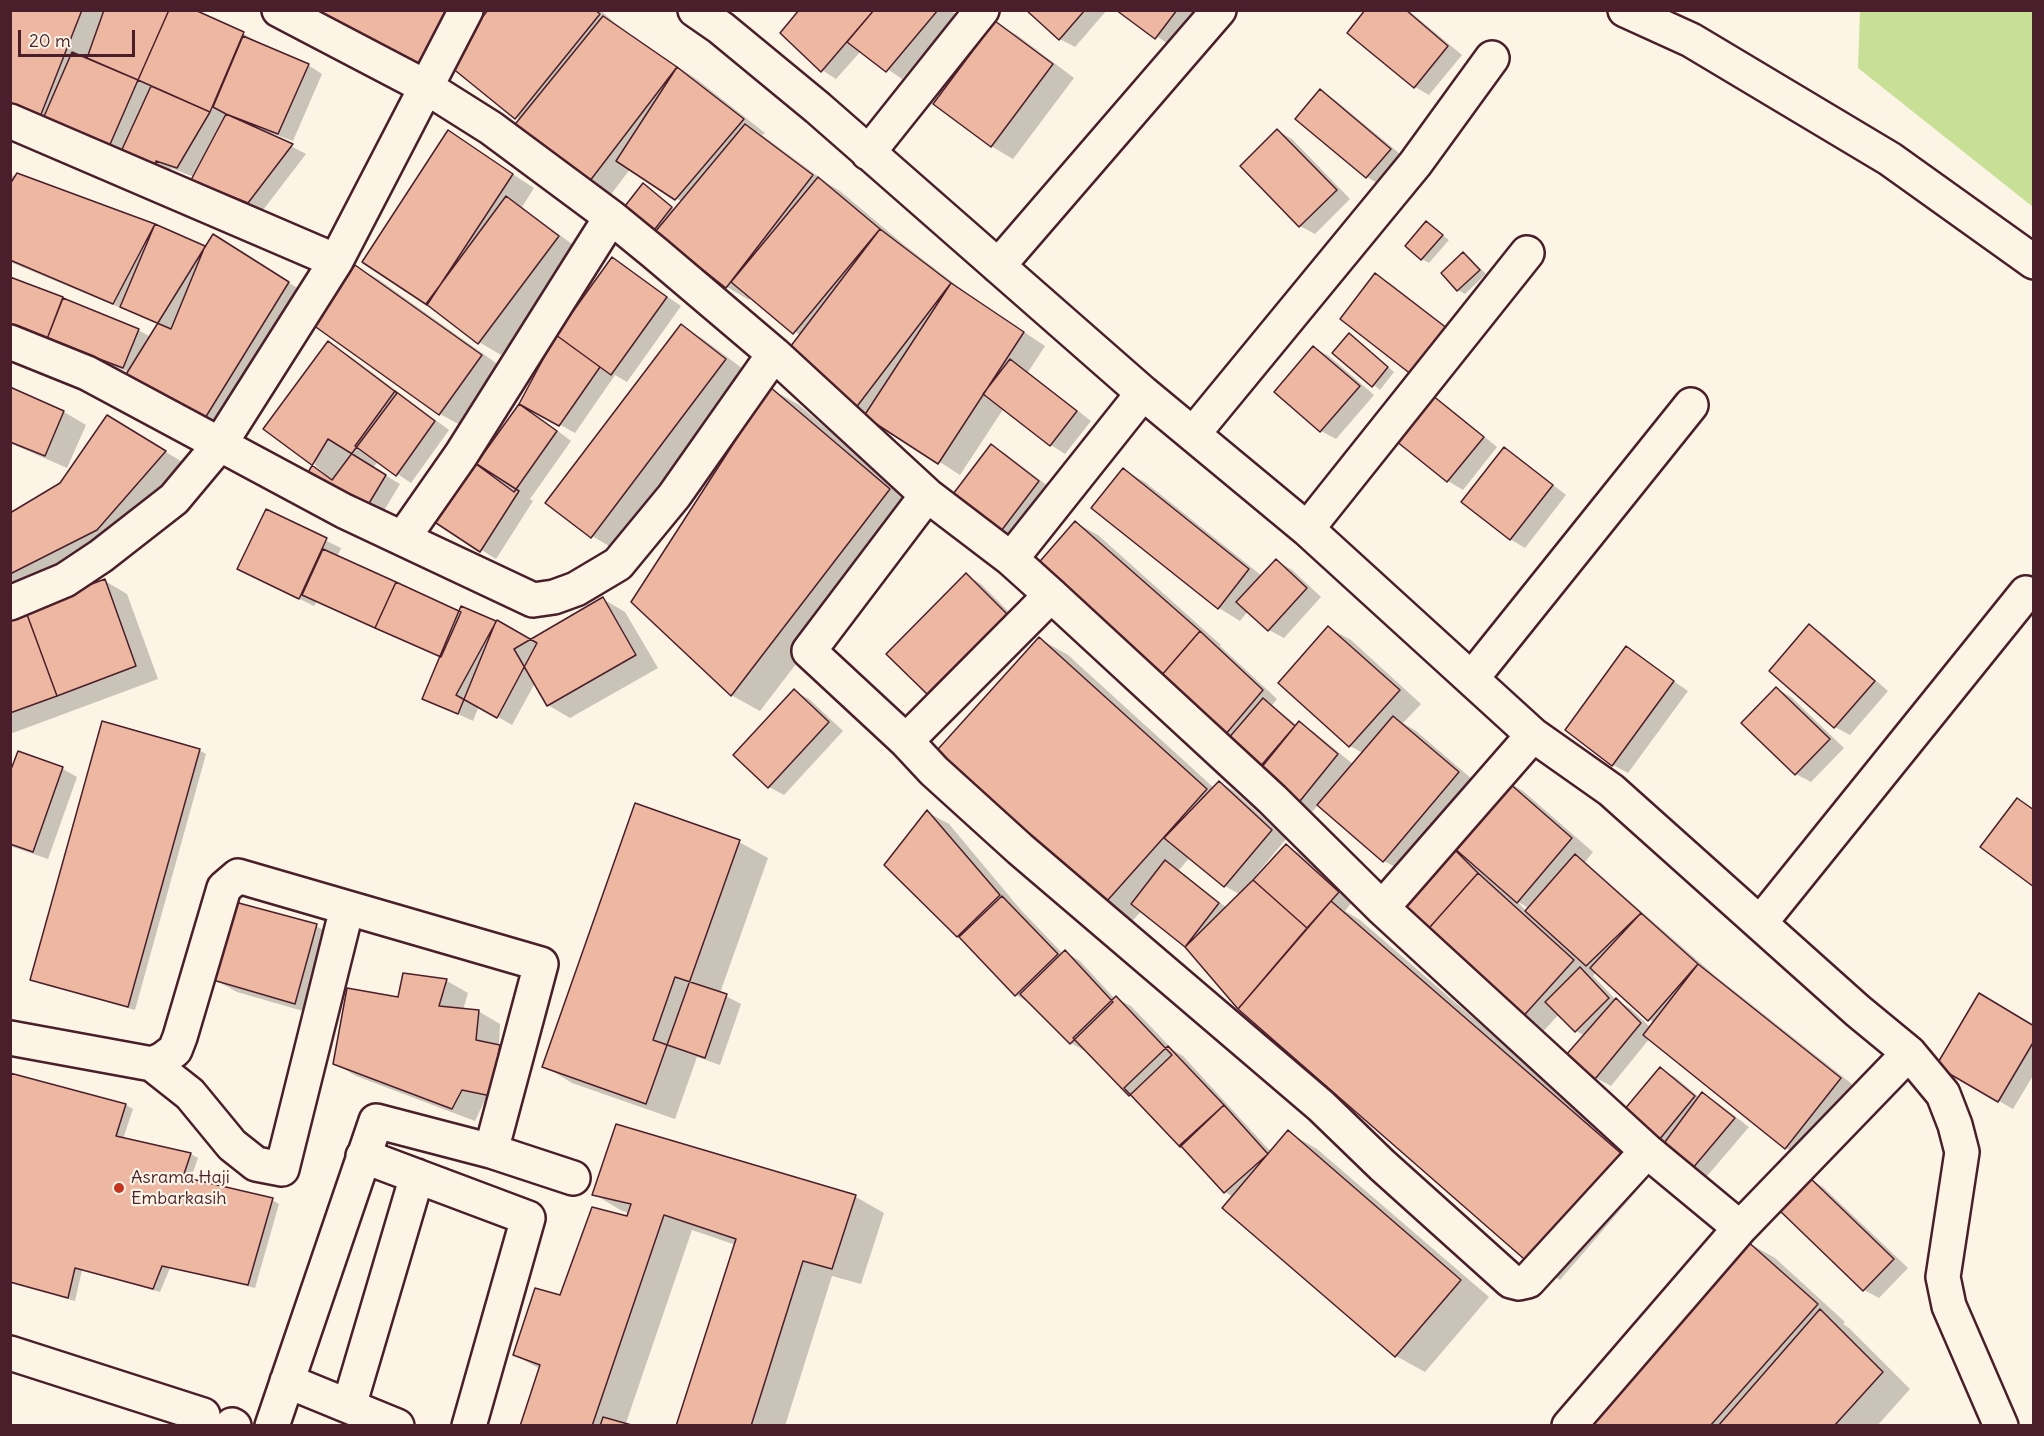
<!DOCTYPE html>
<html>
<head>
<meta charset="utf-8">
<style>
	body { margin:0 }
	#map { position:relative; width:2044px; height:1436px; overflow:hidden; background:#fcf5e5; font-family:Delius,sans-serif }
	canvas { display:block }
	.frame { position:absolute; inset:0; border:12px solid #4a1f2b; pointer-events:none }
	.scale { position:absolute; left:18px; top:30px; width:117px; height:27px; box-sizing:border-box; border:3px solid #4a1f2b; border-top:0; padding-left:8px; font-size:18px; line-height:21px; white-space:nowrap; color:#4a1f2b; -webkit-text-stroke:4px #fcf5e5; paint-order:stroke }
</style>
</head>
<body>
<div id="map">
<canvas width="2044" height="1436"></canvas>
<div class="frame"></div>
<div class="scale">20 m</div>
</div>
<script>
const ctx = document.querySelector('canvas').getContext('2d');
ctx.lineJoin = 'round';
function fill(path, color) { ctx.fillStyle = color; ctx.fill(path, 'evenodd'); }
const shape = rows => new Path2D(rows.map(r => 'M' + r).join(''));
function strokePath(path, color, width, dash) { ctx.strokeStyle = color; ctx.lineWidth = width; ctx.lineCap = dash ? 'butt' : 'round'; ctx.setLineDash(dash || []); ctx.stroke(path); }
function label(font, color, halo, rows, align = 'center') {
  ctx.font = font + ' Delius,sans-serif'; ctx.lineWidth = 4.5; ctx.setLineDash([]); ctx.textBaseline = 'middle'; ctx.strokeStyle = halo; ctx.fillStyle = color; for (const [text, x, y, turn = 0] of rows) {
    ctx.save(); ctx.translate(x, y); ctx.rotate((+turn || 0) * Math.PI / 180); ctx.textAlign = isNaN(turn) ? turn : align; if (halo) ctx.strokeText(text, 0, 0); ctx.fillText(text, 0, 0); ctx.restore();
  }
}
fill(shape([
	[1860,11,2033,11,2033,207,1858,68]
]), '#c8e096');
fill(shape([
	[10,10,193,10,244,34,258,42,258,44,308,65,322,74,293,141,271,133,270,135,306,154,263,210,207,188,193,180,194,177,171,168,166,189,10,107],
	[308,10,600,10,622,29,699,81,765,133,762,135,827,183,840,191,903,244,973,298,1045,346,1028,372,1091,421,1065,454,1051,445,1004,408,960,475,856,408,801,336,751,296,749,300,727,287,661,235,649,237,650,189,676,210,682,202,631,168,609,197,521,120,455,68,444,89],
	[801,10,951,10,956,15,902,79,861,51,836,79,822,70],
	[1028,10,1107,10,1075,47,1060,39],
	[1119,10,1198,10,1171,46],
	[1367,10,1408,10,1462,55,1429,95,1415,87],
	[995,23,1017,35,1074,78,1013,159,991,146],
	[1320,91,1335,100,1405,158,1382,186,1367,177,1297,118],
	[1278,131,1292,139,1350,199,1315,234,1300,226,1242,166],
	[448,132,534,188,522,207,580,250,501,355,479,342,427,303],
	[10,174,16,177,18,175,155,226,206,248,235,249,310,296,224,435,129,372,10,328,10,278,138,330,151,337,159,324,10,262],
	[1427,223,1449,240,1429,263,1422,259],
	[1463,254,1470,258,1486,274,1465,294,1458,290],
	[612,259,681,306,627,382,615,375,575,433,535,411,534,413,571,441,530,499,533,501,496,559,435,521,520,405],
	[356,267,378,279,503,368,462,426,440,414,315,325],
	[1376,275,1390,283,1462,339,1427,383],
	[681,326,703,339,747,372,614,549,592,536],
	[1350,335,1394,372,1380,390,1334,353],
	[328,343,350,356,449,430,411,483,378,461,373,468,400,484,377,522,315,465],
	[1314,348,1329,356,1374,395,1336,439,1321,431,1276,392],
	[10,389,64,412,86,425,67,468,10,443],
	[771,389,799,405,917,506,760,711,731,695],
	[1432,397,1447,406,1497,447,1463,490,1448,481,1398,440],
	[129,429,187,465,119,543,10,592,10,514,61,484],
	[991,446,1006,454,1053,490,1010,547,996,538],
	[1505,449,1519,458,1566,495,1525,548,1510,539],
	[1123,470,1145,482,1262,576,1276,561,1291,569,1321,597,1284,638,1269,630,1248,611,1240,621,1219,608],
	[266,511,341,548,337,557,460,613,462,608,496,621,531,641,603,599,625,612,658,668,570,718,548,705,535,683,512,725,479,706,473,721,424,698,441,658,317,601,314,606,239,569],
	[1076,523,1098,535,1221,645,1220,646,1277,699,1272,705,1298,726,1300,723,1314,732,1354,765,1363,753,1350,746,1280,683,1329,628,1351,640,1421,704,1403,723,1416,731,1480,786,1406,873,1384,861,1319,804,1311,813,1297,805,1232,737,1226,734],
	[966,575,981,584,1020,623,942,702,928,693],
	[105,581,127,594,158,679,10,734,10,616],
	[1810,626,1824,635,1888,691,1850,735,1835,727],
	[1040,639,1068,655,1214,788,1219,782,1234,791,1286,839,1248,885,1250,886,1286,846,1301,854,1353,901,1345,911,1360,920,1652,1173,1560,1280,1531,1263,1239,1008,1186,946,1142,910,1128,926,1099,910],
	[1190,857,1225,886,1241,895,1227,908,1179,870],
	[1626,648,1688,691,1628,773,1613,765,1567,729],
	[1777,689,1791,697,1844,748,1811,782,1796,774,1743,723],
	[794,691,809,699,843,731,784,795,769,787],
	[199,750,206,754,135,1010,38,983,31,979],
	[19,753,63,769,77,777,48,859,10,846,10,776],
	[1501,778,1523,791,1593,852,1585,862,1713,974,1862,1092,1808,1160,1786,1148,1650,1038,1611,1086,1596,1078,1568,1055,1585,1036,1576,1031,1559,1014,1541,1034,1394,906],
	[1517,901,1530,909,1527,912],
	[1596,972,1654,1023,1650,1027,1631,1009,1616,1000,1593,976],
	[927,812,949,824,1020,909,1063,954,1065,952,1080,961,1115,999,1116,998,1131,1006,1173,1050,1183,1056,1271,1152,1288,1132,1317,1149,1489,1297,1425,1372,1396,1356,1225,1207,1233,1197,1225,1192,1137,1099,1130,1095,1087,1050,1085,1051,1071,1043,1031,1004,1016,995,963,939,958,936],
	[739,842,768,858,720,993,741,1004,720,1065,697,1057,675,1119,572,1083,544,1066],
	[316,926,338,938,317,1015,237,992,215,980],
	[405,975,447,981,468,993,463,1010,478,1011,500,1024,499,1046,521,1059,513,1108,484,1102,475,1121,356,1076,334,1063,399,998],
	[2034,1027,2034,1074,2013,1109,1938,1066],
	[1661,1069,1675,1077,1700,1098,1703,1094,1718,1103,1749,1127,1702,1182,1667,1142,1660,1139],
	[10,1075,126,1105,133,1109,123,1139,191,1154,198,1158,190,1181,272,1200,279,1204,255,1288,170,1268,160,1292,82,1270,75,1301,10,1283],
	[617,1125,856,1197,884,1213,861,1284,832,1276,785,1426,677,1426,736,1245,692,1230,626,1423,629,1426,521,1426,540,1369,515,1355,628,1217,630,1213,622,1211,594,1194],
	[1809,1178,1823,1187,1908,1268,1879,1298,1864,1290,1780,1209],
	[1747,1242,1775,1258,1845,1322,1843,1324,1849,1328,1910,1389,1877,1426,1583,1426]
]), '#0003');
const building = shape([
	[10,10,82,10,40,117,10,105,10,10],
	[104,10,169,10,138,80,87,58,104,10],
	[169,10,195,10,244,32,210,112,138,80,169,10],
	[305,10,451,10,414,73,305,10],
	[488,10,595,10,600,14,515,119,446,63,488,10],
	[799,10,874,10,821,72,780,33,799,10],
	[874,10,938,10,886,72,847,42,874,10],
	[1026,10,1085,10,1059,40,1026,10],
	[1116,10,1177,10,1155,39,1116,10],
	[1365,10,1406,10,1448,46,1414,88,1347,33,1365,10],
	[603,16,677,67,586,186,512,128,603,16],
	[995,21,1053,64,991,147,933,104,995,21],
	[243,36,309,64,278,134,226,114,213,107,243,36],
	[72,52,138,80,105,156,39,128,72,52],
	[677,67,744,119,675,200,616,161,677,67],
	[151,86,210,112,177,168,156,161,151,182,119,156,151,86],
	[1320,89,1391,149,1366,178,1295,119,1320,89],
	[226,114,293,144,248,203,191,180,226,114],
	[745,124,813,175,726,288,655,232,745,124],
	[1277,129,1337,190,1299,227,1240,166,1277,129],
	[448,130,513,174,427,305,362,262,448,130],
	[17,173,155,224,113,304,10,260,10,184,17,173],
	[818,177,880,229,793,334,731,282,818,177],
	[643,183,672,207,648,238,618,215,643,183],
	[506,196,559,236,478,344,426,304,506,196],
	[1426,221,1443,235,1421,260,1405,246,1426,221],
	[155,224,205,246,171,329,120,307,155,224],
	[880,229,951,283,855,409,784,355,880,229],
	[213,234,289,282,202,423,125,376,213,234],
	[1463,252,1480,270,1457,291,1441,273,1463,252],
	[612,257,667,297,611,375,556,335,612,257],
	[355,265,482,355,439,415,313,325,355,265],
	[1375,273,1448,329,1412,375,1340,319,1375,273],
	[10,277,63,297,47,339,10,325,10,277],
	[951,283,1024,332,938,464,864,416,951,283],
	[63,298,139,329,123,368,47,339,63,298],
	[681,324,726,359,591,538,545,503,681,324],
	[1349,333,1388,367,1372,387,1332,353,1349,333],
	[556,335,600,367,559,426,519,404,556,335],
	[328,341,397,393,332,480,263,429,328,341],
	[1313,346,1360,386,1320,432,1274,392,1313,346],
	[1010,359,1077,411,1050,446,983,394,1010,359],
	[10,387,64,411,45,456,10,442,10,387],
	[770,387,890,489,731,696,631,602,770,387],
	[395,391,435,421,396,476,355,446,395,391],
	[1432,395,1484,437,1447,482,1396,441,1432,395],
	[519,404,557,431,514,492,476,464,519,404],
	[107,415,166,451,97,530,10,574,10,513,60,483,107,415],
	[328,439,386,475,362,515,304,479,328,439],
	[991,444,1039,481,995,539,947,502,991,444],
	[1504,447,1553,485,1510,540,1461,502,1504,447],
	[472,461,519,491,480,552,433,521,472,461],
	[1123,468,1249,569,1218,609,1091,508,1123,468],
	[266,509,327,538,299,599,237,569,266,509],
	[1075,521,1200,631,1161,676,1035,567,1075,521],
	[323,549,396,582,375,628,302,595,323,549],
	[1276,559,1307,588,1268,631,1236,602,1276,559],
	[966,573,1007,614,927,694,886,654,966,573],
	[105,579,136,666,57,696,25,609,105,579],
	[396,582,461,612,441,657,375,628,396,582],
	[603,597,636,655,547,706,514,649,603,597],
	[461,606,496,621,458,714,422,699,461,606],
	[25,609,57,696,10,713,10,614,25,609],
	[497,620,537,643,497,718,456,695,497,620],
	[1809,624,1875,681,1834,728,1769,671,1809,624],
	[1328,626,1400,690,1349,747,1278,683,1328,626],
	[1200,631,1263,690,1225,735,1161,676,1200,631],
	[1039,637,1207,789,1098,911,930,758,1039,637],
	[1626,646,1674,681,1612,766,1565,730,1626,646],
	[1776,687,1830,739,1795,775,1741,723,1776,687],
	[794,689,829,722,768,788,733,755,794,689],
	[1263,698,1295,726,1259,768,1227,740,1263,698],
	[1393,716,1459,772,1383,862,1317,805,1393,716],
	[102,721,200,749,128,1007,30,980,102,721],
	[1299,721,1338,754,1296,806,1257,773,1299,721],
	[18,751,63,767,33,852,10,844,10,772,18,751],
	[1501,776,1572,838,1517,903,1446,841,1501,776],
	[1219,781,1272,830,1224,887,1164,838,1219,781],
	[2017,798,2034,810,2034,887,1980,847,2017,798],
	[635,803,740,840,646,1104,542,1067,635,803],
	[927,810,1000,895,957,937,884,865,927,810],
	[1446,841,1478,873,1422,936,1392,906,1446,841],
	[1286,844,1339,892,1307,928,1253,880,1286,844],
	[1575,854,1641,913,1586,966,1525,911,1575,854],
	[1165,860,1219,903,1185,947,1131,904,1165,860],
	[1478,873,1574,960,1518,1022,1422,936,1478,873],
	[1253,880,1307,928,1238,1009,1185,947,1253,880],
	[1002,896,1058,954,1015,996,959,937,1002,896],
	[1331,901,1624,1156,1531,1265,1238,1009,1331,901],
	[235,902,317,924,295,1004,213,980,235,902],
	[1641,913,1698,964,1648,1021,1590,968,1641,913],
	[1065,950,1113,1002,1070,1044,1020,994,1065,950],
	[1698,964,1841,1078,1785,1149,1643,1035,1698,964],
	[1580,967,1609,998,1575,1032,1545,1002,1580,967],
	[403,973,447,979,439,1006,479,1010,476,1040,500,1045,491,1096,462,1090,452,1109,333,1064,347,988,398,997,403,973],
	[675,977,727,994,705,1058,653,1040,675,977],
	[1979,993,2034,1026,2034,1041,1998,1102,1936,1066,1979,993],
	[1116,996,1172,1055,1129,1096,1073,1038,1116,996],
	[1616,998,1641,1023,1595,1079,1566,1055,1616,998],
	[1168,1046,1224,1105,1180,1147,1124,1088,1168,1046],
	[1660,1067,1695,1096,1659,1140,1624,1110,1660,1067],
	[10,1073,126,1104,116,1136,191,1153,183,1177,273,1198,248,1285,162,1266,153,1289,75,1268,68,1298,10,1282,10,1073],
	[1702,1092,1735,1118,1687,1175,1659,1150,1702,1092],
	[1224,1105,1268,1154,1224,1193,1180,1145,1224,1105],
	[616,1124,856,1195,832,1269,803,1261,751,1426,676,1426,736,1239,664,1215,592,1426,520,1426,540,1365,513,1355,535,1288,560,1295,592,1207,627,1216,631,1204,592,1195,616,1124],
	[1288,1130,1461,1280,1395,1357,1222,1208,1288,1130],
	[1808,1176,1894,1259,1863,1291,1778,1209,1808,1176],
	[1746,1240,1818,1304,1710,1426,1581,1426,1746,1240],
	[1820,1309,1883,1372,1834,1426,1718,1426,1820,1309],
	[603,1417,635,1426,600,1426,603,1417]
]);
fill(building, '#edb7a1');
strokePath(building, '#4a1f2b', 1.5);
const minor = shape([
	[279,10,426,87,491,128,611,217,655,253,774,354,927,495,1011,559,1051,595,1272,799,1382,908,1467,986,1647,1151,1740,1228,1909,1053],
	[695,10,721,28,818,108,1143,393,1307,529,1533,735,1611,790,1858,1011,1909,1053,1943,1094,1955,1125,1962,1152,1943,1277,1949,1306,2001,1426],
	[1625,10,1691,40,1890,159,2034,262],
	[10,121,336,261],
	[868,153,982,10],
	[998,266,1219,10],
	[10,342,87,373,344,511,533,600,554,597,576,589,618,564,674,496,774,354],
	[1193,434,1415,164,1492,58],
	[927,495,809,651,906,741,934,771,1020,849,1321,1106,1382,1165,1511,1281,1519,1283,1528,1281,1647,1151],
	[1307,529,1527,253],
	[403,538,461,455,611,217],
	[1011,559,1143,393],
	[10,603,65,580,101,556,174,499,220,444,336,261,466,10],
	[1472,678,1691,405],
	[906,741,1051,595],
	[1382,908,1533,735],
	[1760,923,2026,593],
	[10,1038,152,1064,163,1059,175,1050,180,1037,224,888,238,876,541,964,491,1151],
	[152,1064,190,1094,232,1145,256,1164,282,1169,347,908],
	[363,1156,528,1218,469,1426],
	[10,1353,203,1415],
	[287,1381,397,1426],
	[349,1406,417,1176],
	[232,1425,234,1426],
	[272,1426,376,1121,491,1151,573,1178],
	[1569,1426,1740,1228]
]);
strokePath(minor, '#4a1f2b', 38);
strokePath(minor, '#fcf5e5', 33);
for (const [x, y, r, color] of [
	[119,1188,6,"#c8321e"]
]) { const dot = new Path2D(); dot.arc(x, y, r, 0, 2 * Math.PI); ctx.fillStyle = color; ctx.fill(dot); strokePath(dot, '#fcf5e5', 2); }
label('18px', '#4a1f2b', '#fcf5e5', [
	["Asrama Haji",131,1178],
	["Embarkasih",131,1199]
], 'left');
</script>
</body>
</html>
